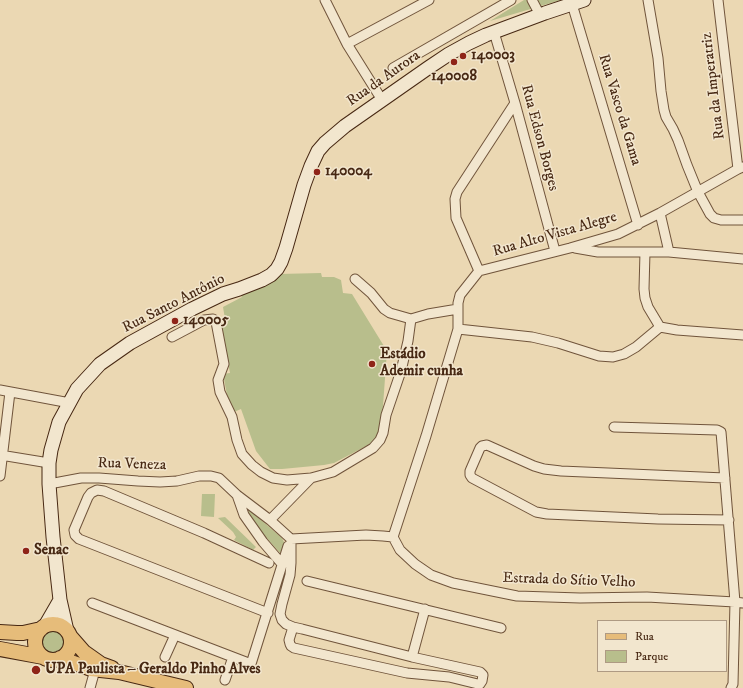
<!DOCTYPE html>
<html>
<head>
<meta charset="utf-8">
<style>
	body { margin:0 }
	#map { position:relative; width:743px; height:688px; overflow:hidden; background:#ebd8b3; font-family:"IM FELL DW Pica",serif }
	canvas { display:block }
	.legend { position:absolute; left:597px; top:620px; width:130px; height:52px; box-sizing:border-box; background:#f2e6ce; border:1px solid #ae9a83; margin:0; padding:5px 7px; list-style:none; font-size:12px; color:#472813 }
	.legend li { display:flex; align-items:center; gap:8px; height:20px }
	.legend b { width:20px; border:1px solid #ae9a83 }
</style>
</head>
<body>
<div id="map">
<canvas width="743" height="688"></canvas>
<ul class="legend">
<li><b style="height:5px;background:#e6bc7a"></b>Rua</li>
<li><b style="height:11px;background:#b8be8c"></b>Parque</li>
</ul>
</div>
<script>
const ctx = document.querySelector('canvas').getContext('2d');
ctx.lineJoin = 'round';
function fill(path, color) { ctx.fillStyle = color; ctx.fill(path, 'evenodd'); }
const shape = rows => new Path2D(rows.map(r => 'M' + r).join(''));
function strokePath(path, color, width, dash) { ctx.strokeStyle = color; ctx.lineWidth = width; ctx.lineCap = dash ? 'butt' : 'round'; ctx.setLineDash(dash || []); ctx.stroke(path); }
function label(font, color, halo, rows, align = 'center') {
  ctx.font = font + ' "IM FELL DW Pica",serif'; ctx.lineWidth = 3; ctx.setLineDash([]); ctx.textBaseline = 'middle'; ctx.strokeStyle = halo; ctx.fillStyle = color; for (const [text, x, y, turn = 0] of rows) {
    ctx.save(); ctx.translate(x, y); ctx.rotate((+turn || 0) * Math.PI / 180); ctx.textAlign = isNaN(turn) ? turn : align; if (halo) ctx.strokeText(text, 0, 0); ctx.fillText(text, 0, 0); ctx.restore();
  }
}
fill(shape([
	[524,0,561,0,490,21],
	[321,273,322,277,334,277,341,280,343,293,352,294,387,351,381,433,370,444,334,463,324,465,282,469,270,469,256,451,241,409,234,412,227,395,223,374,230,373,221,327,226,325,223,307,242,297,240,293,279,274],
	[202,494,215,494,214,517,201,516],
	[246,507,282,538,285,544,280,553,254,524],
	[225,517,256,547,253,550,234,540,236,537,233,532,218,518],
	'39 641a13 13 0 1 1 26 0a13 13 0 1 1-26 0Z'
]), '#b8be8c');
const street = shape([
	[325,0,347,44,382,100],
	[532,0,540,15],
	[648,0,658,58,661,91,664,110,666,117,673,129,678,140,687,165,698,192,710,214,714,218,721,220,743,220],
	[718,0,738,169],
	[572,4,638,225],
	[494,32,515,103,555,251],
	[347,44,429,0],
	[393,68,511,0],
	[660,213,669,252],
	[575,248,598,252,669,252,743,259],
	[645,252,644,289,645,298,648,307,660,327],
	[479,271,570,248,618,234,660,213,738,169,743,167],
	[479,271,456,218,455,199,457,192,515,103],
	[355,279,371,293,384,309,390,313,411,319,428,314,458,309],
	[660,327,677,330,743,335],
	[458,329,532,337,558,343,599,356,613,357,624,354,636,347,660,327],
	[172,337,204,320,213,319,216,322,224,364,218,380,220,392,232,417,237,440,242,454,252,465,261,472,273,478,287,480,311,478],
	[0,390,70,403],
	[614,427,717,430,721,432,735,602,743,603],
	[0,455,49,463],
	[0,476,10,392],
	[725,478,561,471,544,469,534,466,487,445,482,446,480,448,470,471,470,475,472,478,536,512,547,514,658,519,729,520],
	[49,484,81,478,99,478,138,481,160,482,177,481,199,476,211,476,219,478,237,495,270,520,311,478,333,472,373,448,380,440,383,433,386,415,401,371,408,341,411,319],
	[237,495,244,515,263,542,282,564],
	[270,520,291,539,366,535,383,536,393,537,400,550,415,564,431,575,453,583,517,596,580,598,647,597,735,602,733,684,731,688],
	[393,537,426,436,458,329,458,303,460,295,479,271],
	[291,539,291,563,290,575,282,604,280,614,282,620,286,624,293,627,302,629,412,657,480,672,483,675,482,681,480,684,478,684,449,677,407,673,294,648,291,646,290,644,289,640,293,627],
	[307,581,501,628],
	[92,603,251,664,288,546],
	[268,613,79,539,75,535,74,530,88,497,91,493,97,490,104,491,204,533,269,563],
	[165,657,175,635],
	[412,657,425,609],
	[225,680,233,657],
	[90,688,95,670]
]);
const secondary = shape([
	[45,626,60,600],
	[67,631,60,600,53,537,49,484,49,463,51,450,59,422,77,389,100,364,130,343,192,309,223,294,239,289,262,280,271,275,277,269,281,262,286,248,304,185,311,166,318,151,325,143,345,126,428,68,449,54,469,43,486,35,545,13,584,0]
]);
const primary = shape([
	'35 642a18 18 0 1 1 36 0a18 18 0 1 1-36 0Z',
	[0,632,17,633,23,633,41,629],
	[70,636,84,652,101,664,112,668],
	[0,649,43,657],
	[60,658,91,669,119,672,186,688]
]);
strokePath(street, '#70543b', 11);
strokePath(secondary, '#472813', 15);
strokePath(primary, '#472813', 16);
strokePath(street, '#f2e6ce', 9);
strokePath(secondary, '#f2e6ce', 13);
strokePath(primary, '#e6bc7a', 14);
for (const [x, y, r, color] of [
	[463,56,4,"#8f2418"],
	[454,62,4,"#8f2418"],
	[317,172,4,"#8f2418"],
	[175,321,4,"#8f2418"],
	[372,364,4,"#8f2418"],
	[26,551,4,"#8f2418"],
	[36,670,5,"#8f2418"]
]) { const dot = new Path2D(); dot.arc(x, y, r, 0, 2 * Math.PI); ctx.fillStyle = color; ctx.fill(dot); strokePath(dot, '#f2e6ce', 1.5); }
label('bold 15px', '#472813', '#f2e6ce', [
	["140003",471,56],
	["140008",454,77,"center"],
	["140004",325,172],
	["140005",183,321],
	["Estádio",380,355],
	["Ademir cunha",380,372],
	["Senac",34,551],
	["UPA Paulista – Geraldo Pinho Alves",45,670]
], 'left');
label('15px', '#472813', '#f2e6ce', [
	["Rua da Aurora",384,79,-35],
	["Rua da Imperatriz",714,86,-97],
	["Rua Vasco da Gama",619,110,73],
	["Rua Edson Borges",539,138,75],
	["Rua Alto Vista Alegre",555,235,-16],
	["Rua Santo Antônio",174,304,-27],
	["Rua Veneza",132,465,2],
	["Estrada do Sítio Velho",569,581,2]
]);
</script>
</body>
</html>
